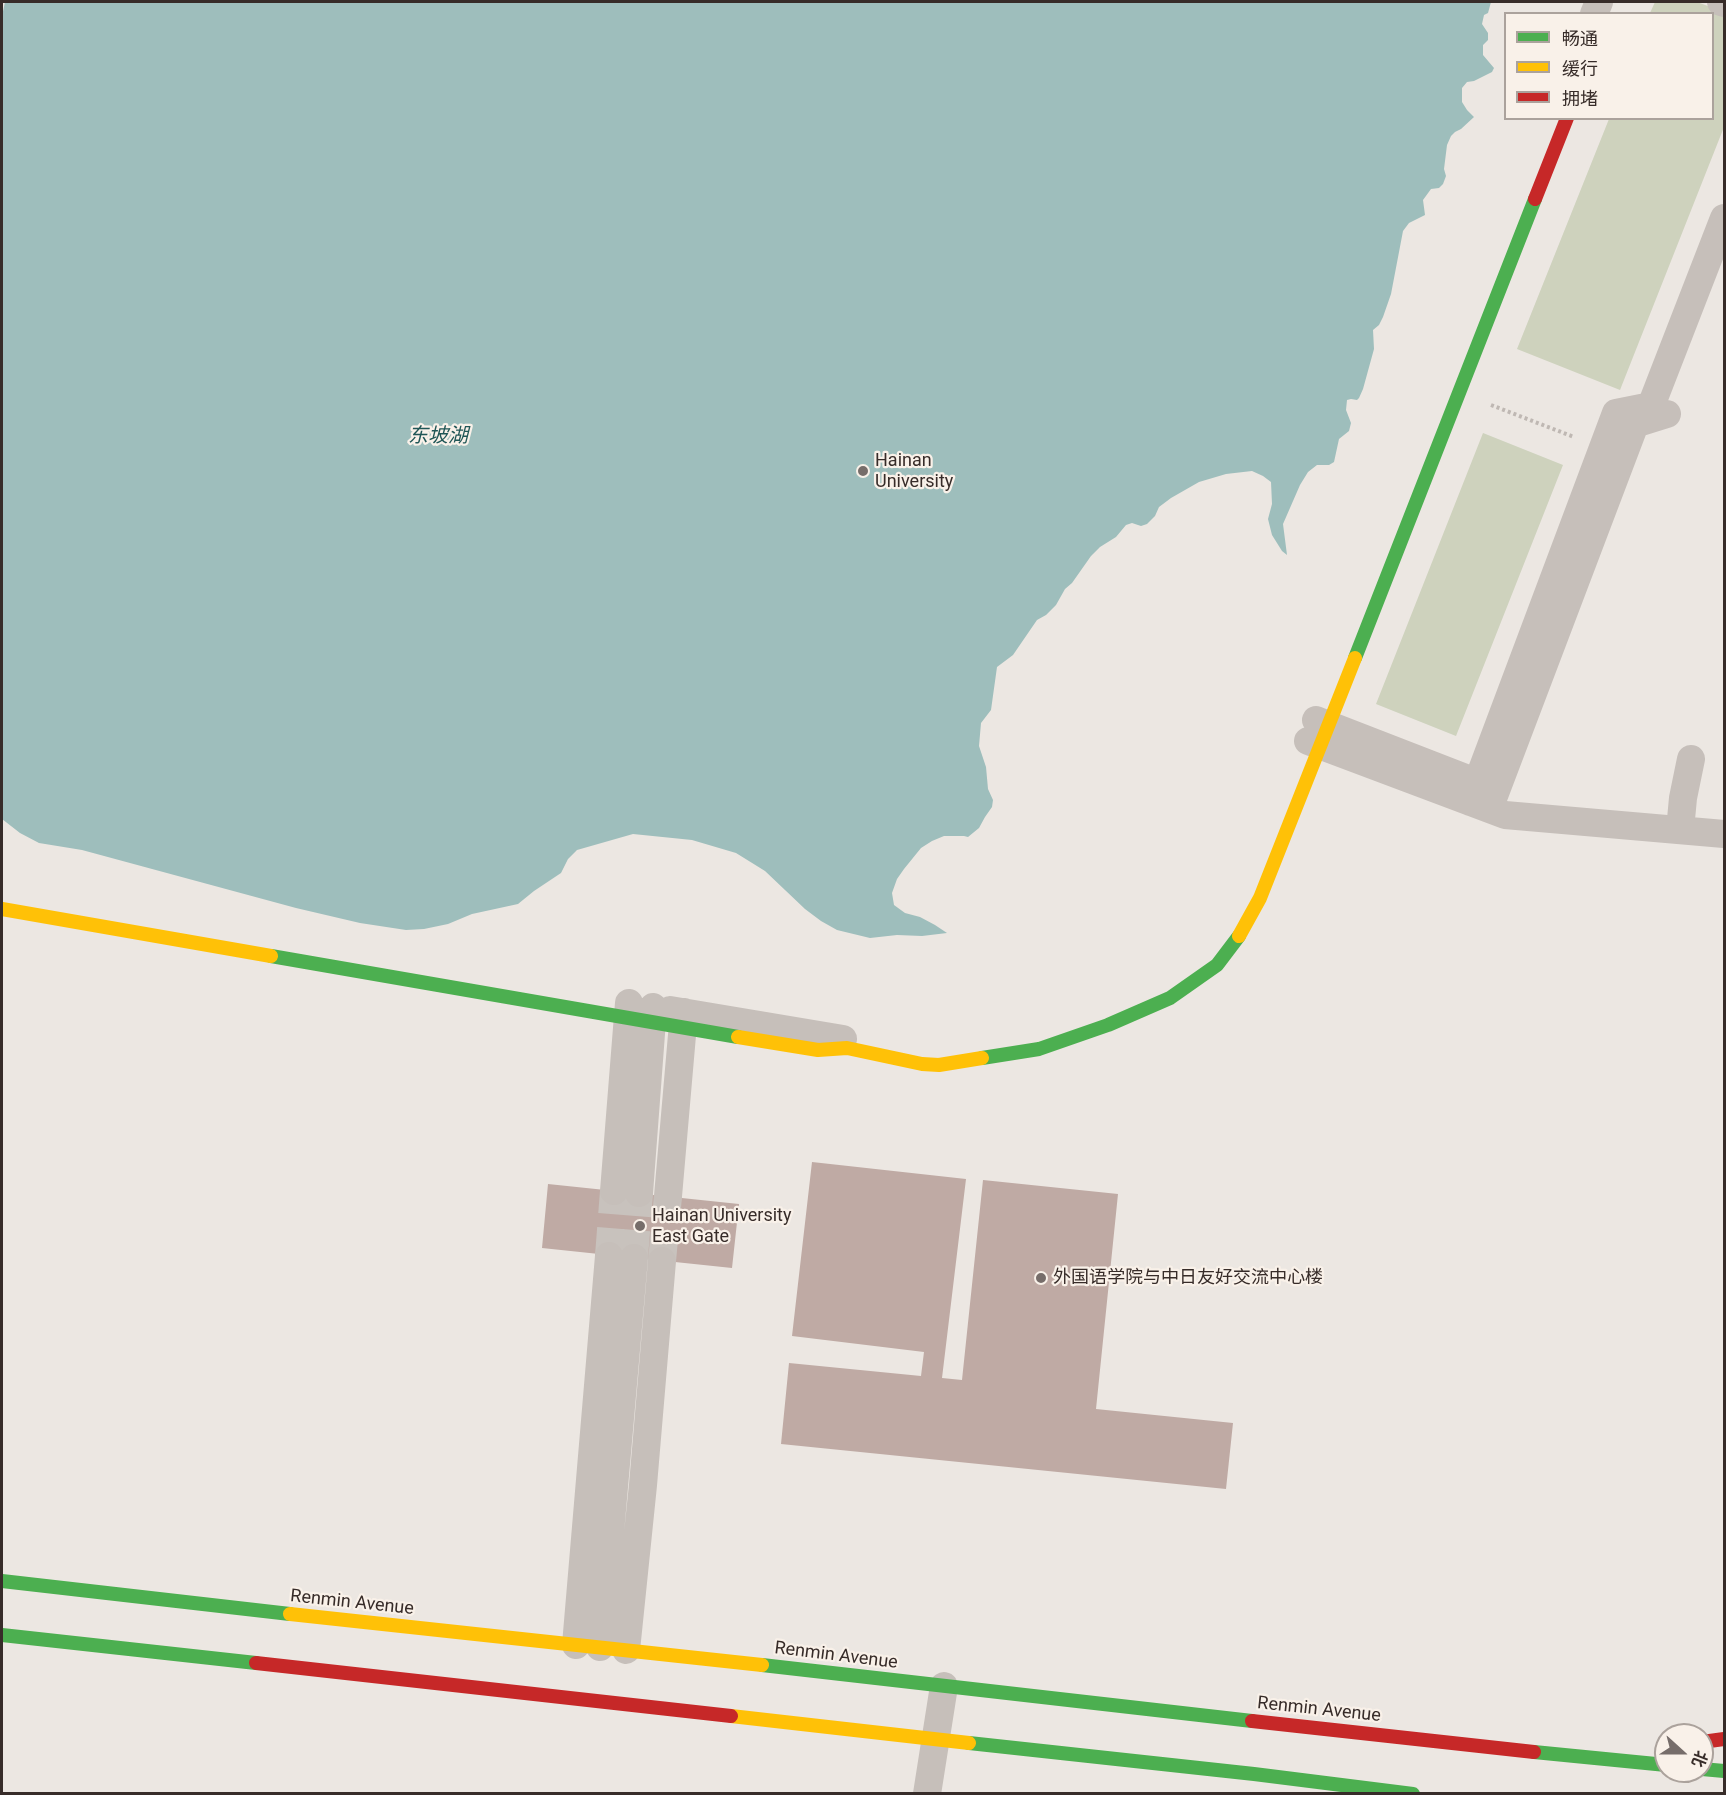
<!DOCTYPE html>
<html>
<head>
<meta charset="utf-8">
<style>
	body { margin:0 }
	#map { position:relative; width:1726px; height:1795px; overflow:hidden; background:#ece7e2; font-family:Roboto,"Noto Sans SC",sans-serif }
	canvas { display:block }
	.frame { position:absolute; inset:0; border:3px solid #372c29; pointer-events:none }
	.legend { position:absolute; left:1504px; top:12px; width:210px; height:108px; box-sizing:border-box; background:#f9f1e9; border:2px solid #aba29c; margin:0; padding:8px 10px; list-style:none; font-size:18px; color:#372c29 }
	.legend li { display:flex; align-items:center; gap:12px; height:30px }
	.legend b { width:30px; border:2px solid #aba29c }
	.north { position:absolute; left:1654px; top:1723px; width:60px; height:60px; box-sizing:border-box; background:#f9f1e9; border:2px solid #aba29c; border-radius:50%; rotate:111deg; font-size:16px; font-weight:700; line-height:24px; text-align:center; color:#372c29 }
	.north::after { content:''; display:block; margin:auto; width:21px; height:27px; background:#766d6a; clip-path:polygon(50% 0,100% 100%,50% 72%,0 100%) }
</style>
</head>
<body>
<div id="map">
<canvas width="1726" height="1795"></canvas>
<div class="frame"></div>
<ul class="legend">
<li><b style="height:8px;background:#4caf50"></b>畅通</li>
<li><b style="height:8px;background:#ffc107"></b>缓行</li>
<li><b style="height:8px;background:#c62828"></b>拥堵</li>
</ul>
<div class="north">北</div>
</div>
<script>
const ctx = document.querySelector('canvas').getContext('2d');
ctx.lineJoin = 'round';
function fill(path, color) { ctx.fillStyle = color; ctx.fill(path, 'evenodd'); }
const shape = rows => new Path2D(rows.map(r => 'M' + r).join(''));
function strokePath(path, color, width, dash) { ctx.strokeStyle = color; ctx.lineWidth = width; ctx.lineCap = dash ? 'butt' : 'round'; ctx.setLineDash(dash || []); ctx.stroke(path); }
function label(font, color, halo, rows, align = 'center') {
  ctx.font = font + ' Roboto,"Noto Sans SC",sans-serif'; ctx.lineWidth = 4.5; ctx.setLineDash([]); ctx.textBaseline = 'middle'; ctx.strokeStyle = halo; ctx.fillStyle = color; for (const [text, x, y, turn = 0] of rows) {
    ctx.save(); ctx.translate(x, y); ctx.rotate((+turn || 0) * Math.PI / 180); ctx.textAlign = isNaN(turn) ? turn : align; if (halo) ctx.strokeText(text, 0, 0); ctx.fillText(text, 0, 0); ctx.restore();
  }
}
fill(shape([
	[1655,2,1697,2,1724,12,1724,127,1620,390,1517,349,1609,119,1712,118,1712,14,1650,13],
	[1483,433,1563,465,1456,736,1376,704]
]), '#ced2bd');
fill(shape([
	[5,2,1491,2,1488,13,1484,15,1482,24,1488,33,1488,40,1483,45,1483,55,1494,68,1492,72,1474,81,1467,82,1462,88,1462,102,1467,110,1474,117,1461,129,1455,132,1451,136,1447,145,1444,169,1446,176,1443,184,1439,188,1431,189,1423,200,1425,215,1409,223,1403,231,1391,294,1383,317,1379,325,1373,330,1374,349,1363,389,1359,398,1357,400,1351,399,1347,400,1346,410,1351,423,1349,431,1339,439,1334,462,1329,465,1317,465,1308,472,1300,485,1283,524,1287,555,1282,551,1272,535,1268,519,1272,504,1271,482,1263,476,1252,471,1226,474,1199,482,1171,498,1159,507,1155,516,1147,524,1141,526,1132,523,1126,525,1116,537,1100,547,1091,556,1072,583,1065,589,1056,605,1046,615,1037,620,1013,655,997,667,991,710,981,723,979,746,986,767,988,789,993,800,992,807,985,817,979,828,968,837,964,836,944,836,932,841,921,848,904,869,897,879,892,893,894,905,905,913,920,917,935,925,947,933,922,936,897,935,870,938,837,930,821,921,805,909,765,871,736,853,692,840,633,834,577,850,568,859,561,873,534,891,518,904,472,914,448,924,424,929,406,930,360,923,296,908,82,850,39,843,20,833,2,819,2,16]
]), '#9ebebc');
fill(shape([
	[812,1162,966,1179,942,1378,962,1380,983,1180,1118,1194,1096,1409,1233,1423,1226,1489,781,1444,789,1363,921,1376,924,1352,792,1336],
	[548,1184,739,1204,732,1268,542,1248]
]), '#bfaaa4');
strokePath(shape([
	[609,1256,614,1191],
	[634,1258,639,1193],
	[662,1261,668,1196]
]), '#c8c2bd', 28, [28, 14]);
strokePath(shape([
	[1491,405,1574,437]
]), '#bfb8b3', 4, [3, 3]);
strokePath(shape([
	[1721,2,1724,3],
	[1594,14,1599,2],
	[1316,720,1494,789],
	[1308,741,1505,815,1724,834],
	[1470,802,1616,413,1651,406,1724,218],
	[1489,809,1635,424,1667,414],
	[1680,830,1683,798,1691,759],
	[670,1010,843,1039],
	[614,1191,629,1003],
	[639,1193,653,1007],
	[668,1196,684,1012],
	[576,1645,609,1256],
	[600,1647,634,1258],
	[626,1650,643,1485,662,1261],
	[927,1794,944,1686]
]), '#c6bfba', 28);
strokePath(shape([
	[1355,658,1535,199],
	[271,956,738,1037],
	[982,1058,1039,1049,1108,1025,1170,998,1217,965,1239,936],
	[2,1581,290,1614],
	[2,1635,256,1663],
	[762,1665,1252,1721],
	[969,1743,1254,1774,1413,1794],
	[1534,1752,1666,1765],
	[1702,1769,1724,1771]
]), '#4caf50', 14);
strokePath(shape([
	[2,909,271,956],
	[1239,936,1260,898,1355,658],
	[738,1037,818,1050,847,1048,922,1064,939,1065,982,1058],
	[290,1614,762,1665],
	[731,1716,969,1743]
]), '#ffc107', 14);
strokePath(shape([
	[1535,199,1567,118],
	[256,1663,731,1716],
	[1252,1721,1534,1752],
	[1702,1742,1724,1739]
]), '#c62828', 14);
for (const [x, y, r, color] of [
	[863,471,6,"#766d6a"],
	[640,1226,6,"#766d6a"],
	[1041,1278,6,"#766d6a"]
]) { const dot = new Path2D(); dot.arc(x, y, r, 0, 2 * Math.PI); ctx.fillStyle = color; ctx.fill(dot); strokePath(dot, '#f9f1e9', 2); }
label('18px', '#372c29', '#f9f1e9', [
	["Hainan",875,461],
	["University",875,482],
	["Hainan University",652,1216],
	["East Gate",652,1237],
	["外国语学院与中日友好交流中心楼",1053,1278]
], 'left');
label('18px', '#372c29', '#f9f1e9', [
	["Renmin Avenue",352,1603,6],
	["Renmin Avenue",836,1656,7],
	["Renmin Avenue",1319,1710,6]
]);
label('italic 20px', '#205656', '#f9f1e9', [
	["东坡湖",438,437]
]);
</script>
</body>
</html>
